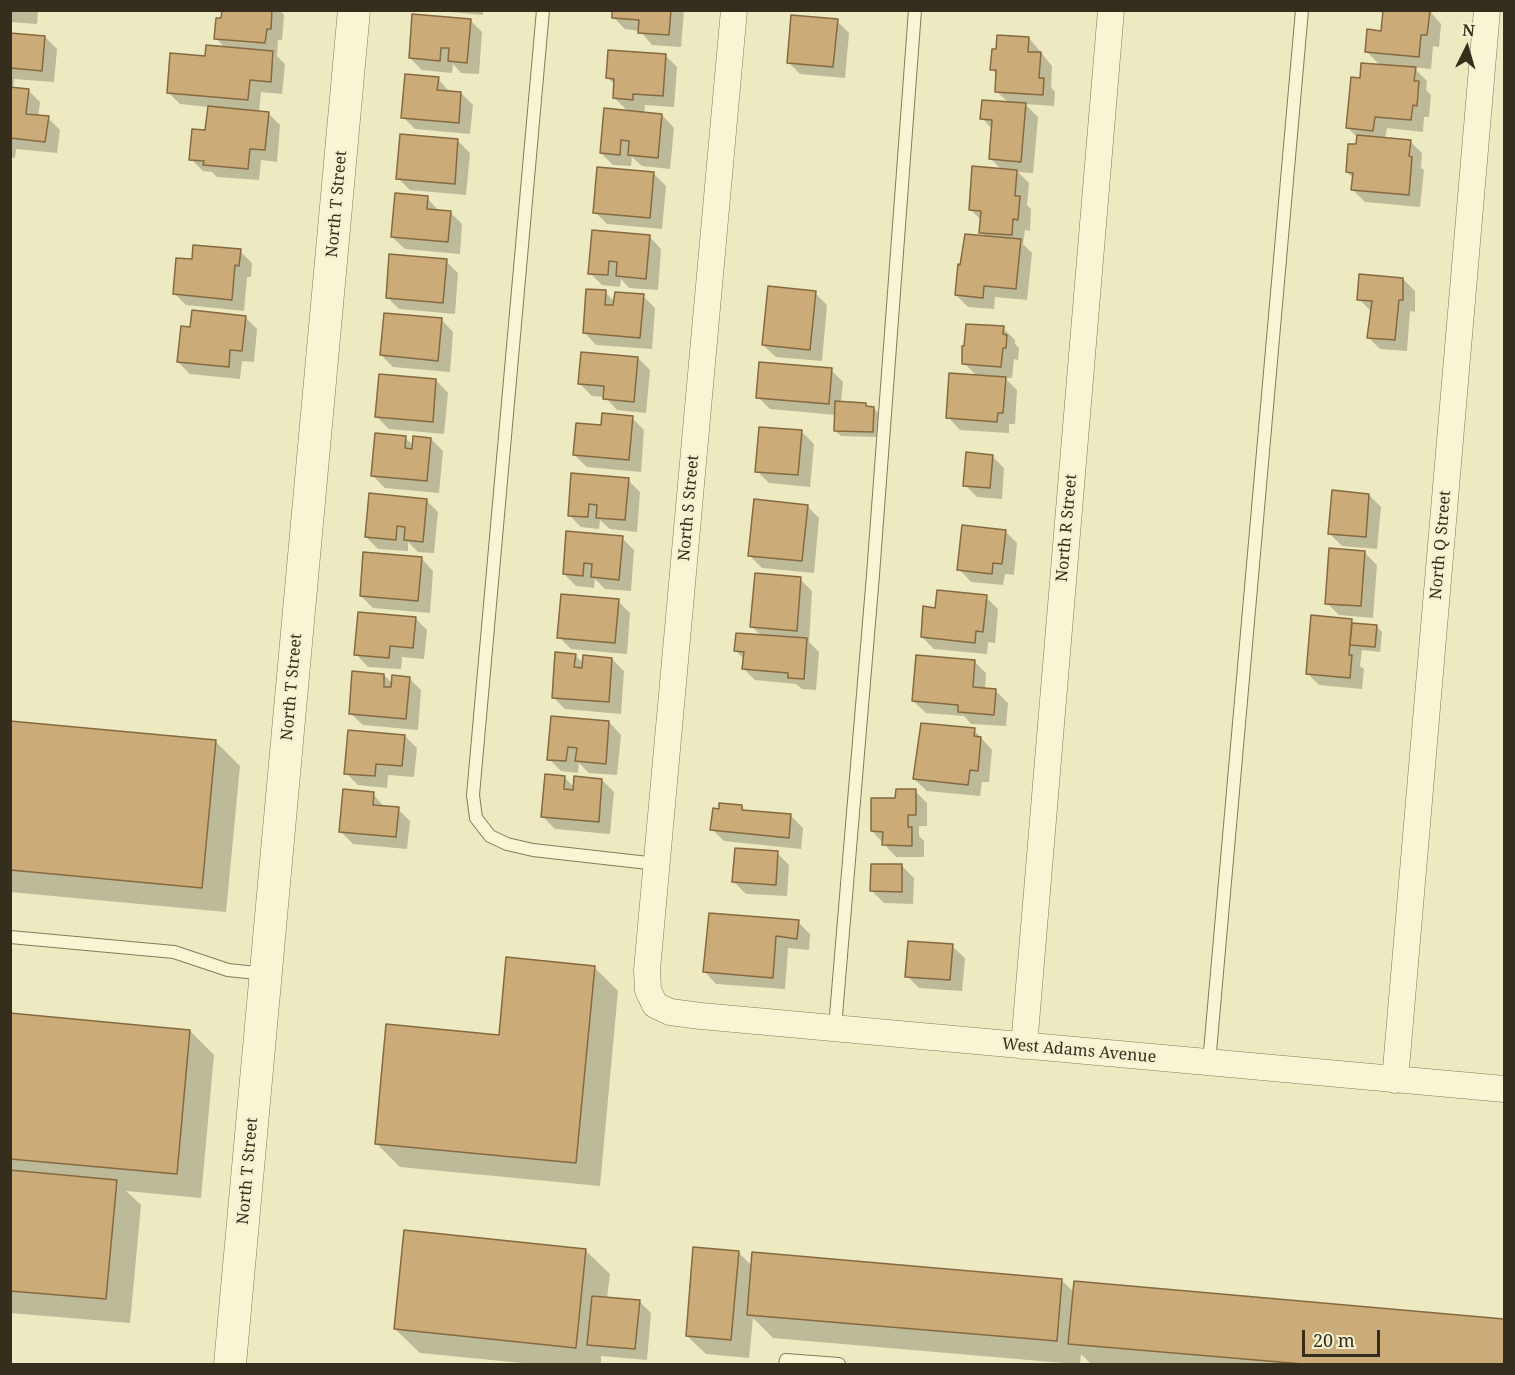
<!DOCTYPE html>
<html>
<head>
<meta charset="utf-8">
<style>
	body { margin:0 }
	#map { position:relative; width:1515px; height:1375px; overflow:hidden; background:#ede9c1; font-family:"Noto Serif",serif }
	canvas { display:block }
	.frame { position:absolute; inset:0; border:12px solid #362e1d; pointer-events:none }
	.north { position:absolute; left:1437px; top:18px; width:60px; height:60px; -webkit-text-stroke:4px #f5f2d1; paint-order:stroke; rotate:5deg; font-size:16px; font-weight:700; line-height:24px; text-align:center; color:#362e1d }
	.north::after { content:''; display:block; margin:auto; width:21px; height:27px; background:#362e1d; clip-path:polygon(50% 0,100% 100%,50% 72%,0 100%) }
	.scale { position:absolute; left:1302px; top:1330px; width:78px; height:27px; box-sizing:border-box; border:3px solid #362e1d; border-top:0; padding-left:8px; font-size:18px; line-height:21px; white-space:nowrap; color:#362e1d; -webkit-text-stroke:4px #f5f2d1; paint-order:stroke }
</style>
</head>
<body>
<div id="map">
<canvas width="1515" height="1375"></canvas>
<div class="frame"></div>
<div class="north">N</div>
<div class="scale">20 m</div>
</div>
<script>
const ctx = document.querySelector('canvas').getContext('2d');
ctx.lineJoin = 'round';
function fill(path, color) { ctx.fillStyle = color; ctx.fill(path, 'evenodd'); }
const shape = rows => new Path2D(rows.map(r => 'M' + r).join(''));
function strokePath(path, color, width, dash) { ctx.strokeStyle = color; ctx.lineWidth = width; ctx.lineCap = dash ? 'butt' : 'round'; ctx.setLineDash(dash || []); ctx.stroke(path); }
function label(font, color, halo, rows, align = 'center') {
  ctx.font = font + ' "Noto Serif",serif'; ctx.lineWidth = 5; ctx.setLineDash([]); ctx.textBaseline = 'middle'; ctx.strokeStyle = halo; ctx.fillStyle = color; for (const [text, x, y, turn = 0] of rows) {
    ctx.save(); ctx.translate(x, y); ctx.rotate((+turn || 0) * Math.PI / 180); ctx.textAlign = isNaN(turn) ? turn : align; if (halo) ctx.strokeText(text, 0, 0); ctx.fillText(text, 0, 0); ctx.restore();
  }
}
fill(shape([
	[10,10,38,10,37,24,10,22],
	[223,10,280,10,284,15,282,40,278,40,277,56,285,64,282,94,261,92,259,112,268,113,280,125,277,162,261,160,259,180,217,177,212,172,203,171,191,159,207,131,209,107,180,104,168,92,206,57,225,48,216,38,222,20],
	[430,10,483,10,483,15],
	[614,10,684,10,681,47,652,45,640,31,625,29,613,17],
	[1385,10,1429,10,1441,24,1439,47,1433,46,1431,69,1413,67,1427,81,1426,90,1431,95,1429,117,1424,117,1423,132,1387,128,1385,139,1410,141,1422,153,1421,168,1424,170,1420,207,1365,202,1353,190,1354,179,1347,172,1357,146,1358,138,1348,128,1361,80,1381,66,1366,51,1383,32],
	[470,20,482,32,479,74,461,73,453,64,452,73,422,70,410,58],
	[837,21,849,33,845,78,800,74,788,62],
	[10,34,45,37,57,49,54,82,14,79,13,89,28,90,40,102,38,117,48,118,60,130,57,153,16,149,15,158,10,157],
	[1029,38,1052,66,1051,87,1055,92,1054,106,1025,104,1038,117,1033,173,1018,172,1029,183,1027,205,1031,209,1030,231,1025,230,1023,244,1032,253,1027,300,995,297,994,309,968,307,956,295,961,266,986,237,981,232,982,221,970,209,1002,170,991,159,993,130,982,118,1009,103,996,91,998,75,991,69],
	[665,55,677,67,674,107,645,105,644,114,662,115,674,128,670,169,642,166,632,157,631,166,613,165,601,153,629,112,614,98,615,85,608,78],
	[438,79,450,92,461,93,473,105,470,134,415,129,403,117],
	[458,141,470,153,466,195,410,190,398,178],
	[654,174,666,186,662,229,607,224,595,212],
	[427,198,439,211,450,212,462,224,460,254,405,249,392,237],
	[593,232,649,236,661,249,658,290,629,288,621,279,620,287,602,285,590,273],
	[240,251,252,263,251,277,247,277,244,311,186,305,174,293,194,261],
	[446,261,458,273,455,314,399,309,387,297],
	[1403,279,1415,291,1415,312,1410,311,1407,351,1380,349,1368,337,1372,312,1359,299],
	[605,292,615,302,643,296,655,308,652,349,596,345,584,332],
	[815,293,827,305,822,361,776,357,763,345],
	[245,317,257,329,254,362,242,361,240,379,190,374,178,362,191,328],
	[441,319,453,332,450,372,393,367,381,355],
	[1003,328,1015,340,1015,344,1019,348,1018,360,1014,359,1012,378,1005,378,1017,390,1015,424,1009,424,1009,433,960,430,948,417,977,376,964,363],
	[638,358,650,370,646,413,617,410,605,397,592,396,580,384],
	[831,370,843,382,841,403,865,405,868,408,874,408,879,414,878,437,841,436,835,431,836,415,770,409,758,397],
	[436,380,448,393,444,434,389,429,377,417],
	[632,418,644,430,641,472,587,467,574,455,602,427],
	[802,432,814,444,810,487,769,483,757,471],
	[405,438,414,446,431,439,443,451,439,493,385,488,373,476],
	[992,456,1004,468,1002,499,977,497,965,485],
	[628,480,640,492,637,532,610,529,600,520,599,529,581,527,569,515],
	[1369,495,1381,507,1377,549,1342,546,1330,534],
	[426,500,438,512,434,553,418,552,408,542,408,551,378,549,366,537],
	[807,506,819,518,814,573,762,568,750,556],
	[1005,531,1017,543,1014,575,1005,574,1003,585,971,582,959,569],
	[622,538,634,550,631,591,605,589,595,579,594,588,576,586,564,574],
	[1365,553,1377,565,1373,618,1339,615,1327,603],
	[421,558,433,571,430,613,373,608,361,596],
	[800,579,812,591,809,642,819,652,816,690,802,689,796,684,755,680,743,668,744,659,736,651,762,636,752,627],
	[986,597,998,609,995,643,988,642,987,654,934,649,922,637,937,609],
	[618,601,630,613,627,654,571,649,559,637],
	[415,618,427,630,424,659,402,657,401,669,368,667,356,654],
	[1351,620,1355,625,1376,626,1382,632,1380,652,1362,650,1360,666,1364,669,1362,689,1319,685,1307,673],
	[575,655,584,664,612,659,624,671,621,714,565,709,553,697],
	[974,661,986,673,985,690,995,690,1008,703,1006,726,971,724,964,716,926,713,913,701],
	[384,675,393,684,409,678,421,690,418,730,363,725,350,713],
	[552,717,609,722,621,735,617,775,589,773,579,763,578,773,561,771,549,759],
	[10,723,215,741,240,766,226,912,10,892],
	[974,730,992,750,989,782,982,782,980,796,927,791,914,779],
	[405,736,417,748,414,777,388,775,387,788,358,785,346,773],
	[564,777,574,787,602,780,614,792,610,834,555,829,543,817],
	[915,791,927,803,927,826,919,826,919,836,924,841,924,857,896,857,872,831,897,800],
	[373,794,385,808,398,809,410,821,407,849,353,844,341,832],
	[742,807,746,812,791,816,803,828,801,849,724,841,712,829],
	[777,853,789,865,787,896,746,894,734,882],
	[902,866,914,878,913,904,884,903,872,891],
	[798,922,810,934,809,950,788,948,785,989,716,984,704,971],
	[952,946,965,958,962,991,919,988,907,976],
	[594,967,618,991,600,1186,400,1167,376,1143],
	[10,1014,190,1031,214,1055,201,1198,126,1191,141,1205,130,1323,10,1313],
	[585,1250,610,1274,607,1298,639,1301,651,1313,647,1360,601,1356,601,1364,532,1364,420,1353,395,1329],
	[739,1253,753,1267,1061,1280,1075,1293,1076,1282,1504,1320,1504,1364,1091,1364,1081,1354,1080,1364,1075,1364,773,1338,753,1318,749,1358,706,1354,687,1336]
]), '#0003');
const building = shape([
	[222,10,272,10,271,29,267,29,265,43,214,39,216,18,221,18,222,10],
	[612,10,671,10,669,35,638,33,639,20,612,18,612,10],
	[1383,10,1430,11,1427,35,1421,35,1419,57,1365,52,1367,29,1381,31,1383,10],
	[412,14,471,19,467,63,448,61,449,48,441,48,440,61,409,58,412,14],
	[791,15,838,19,833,67,787,63,791,15],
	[10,33,45,36,42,71,10,68,10,33],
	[997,35,1029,37,1028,52,1041,52,1039,78,1044,78,1043,95,995,92,996,70,990,70,992,49,996,49,997,35],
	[206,45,273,51,271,82,250,80,248,100,167,93,170,53,205,56,206,45],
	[608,50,666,54,663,96,633,94,633,100,613,98,614,79,606,78,608,50],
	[1361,63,1416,67,1414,81,1419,81,1417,106,1413,105,1411,120,1375,117,1373,131,1346,128,1351,77,1360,78,1361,63],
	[405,74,439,77,437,90,461,92,459,123,401,118,405,74],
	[10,87,29,89,26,114,49,116,45,142,10,138,10,87],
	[982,100,1026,103,1021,162,989,159,992,120,980,119,982,100],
	[208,106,269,112,265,150,250,149,248,169,203,165,204,161,189,160,192,129,205,130,208,106],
	[604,108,662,114,658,158,628,155,629,141,621,140,620,155,600,153,604,108],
	[400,134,458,139,455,184,396,179,400,134],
	[1357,135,1411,140,1409,156,1412,157,1409,195,1351,190,1353,173,1346,172,1348,144,1356,144,1357,135],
	[972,166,1017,170,1015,196,1020,196,1018,220,1013,219,1012,235,979,233,981,211,969,210,972,166],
	[597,167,654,172,650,218,593,213,597,167],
	[395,193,428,196,427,209,451,211,448,242,391,237,395,193],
	[592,230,650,235,646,279,616,276,617,262,609,261,608,275,588,274,592,230],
	[965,234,1021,239,1016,289,984,286,983,298,955,295,958,264,960,265,965,234],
	[193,245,241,249,239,266,235,265,232,300,173,294,176,258,192,259,193,245],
	[389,254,447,259,443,303,386,298,389,254],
	[1359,274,1403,278,1403,300,1399,300,1395,340,1367,338,1372,301,1357,300,1359,274],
	[768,286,816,291,810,350,762,345,768,286],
	[586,289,606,290,605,305,613,305,615,292,644,294,640,338,583,333,586,289],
	[192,310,246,316,242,351,230,350,229,367,177,362,181,326,190,327,192,310],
	[384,313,442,318,438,361,380,355,384,313],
	[966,324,1004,326,1003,334,1007,335,1006,348,1003,348,1001,367,962,364,962,346,964,346,966,324],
	[581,352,638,357,634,402,603,399,604,386,578,384,581,352],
	[759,362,832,368,829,404,756,398,759,362],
	[949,373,1006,377,1003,413,998,413,997,422,946,418,949,373],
	[379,374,436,379,433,422,375,417,379,374],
	[835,401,866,403,866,406,874,407,873,432,834,431,835,401],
	[602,413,633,416,629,460,573,455,576,423,601,425,602,413],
	[759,427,802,430,798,475,755,472,759,427],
	[375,433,406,436,405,448,412,449,413,436,431,438,427,481,371,476,375,433],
	[966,452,993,455,990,488,963,486,966,452],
	[571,473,629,478,625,520,596,518,597,505,589,504,588,517,568,516,571,473],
	[1332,490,1369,494,1366,537,1328,534,1332,490],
	[369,493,427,499,423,542,404,540,405,527,397,526,396,540,365,537,369,493],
	[754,499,808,505,802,561,748,556,754,499],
	[962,525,1006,530,1002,564,993,563,992,574,957,570,962,525],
	[566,531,623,536,619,580,591,577,592,564,584,563,583,576,563,574,566,531],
	[1329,548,1365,551,1361,606,1325,604,1329,548],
	[363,552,422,557,418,601,360,596,363,552],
	[755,573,801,577,797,631,750,627,755,573],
	[937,590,987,595,983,632,976,631,975,643,921,637,923,606,935,608,937,590],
	[561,594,619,599,615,643,557,638,561,594],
	[358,612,416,617,413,648,390,646,389,658,354,655,358,612],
	[1311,615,1352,619,1349,655,1352,655,1350,678,1306,674,1311,615],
	[1352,623,1377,625,1375,647,1350,645,1352,623],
	[736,633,807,638,804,679,788,678,788,673,742,669,744,652,734,651,736,633],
	[555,652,576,654,574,667,582,668,583,655,612,658,609,702,552,698,555,652],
	[916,655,975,660,973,687,996,689,994,715,958,712,958,705,912,701,916,655],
	[352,671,384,674,384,687,391,687,392,675,410,677,406,719,349,714,352,671],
	[551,716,609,721,606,764,575,761,577,748,568,747,566,761,547,760,551,716],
	[10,721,216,740,202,888,10,870,10,721],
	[921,723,975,728,974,736,981,737,978,771,970,770,968,785,913,779,921,723],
	[348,730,405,735,402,766,376,764,375,776,344,774,348,730],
	[545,774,565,776,564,789,573,790,574,776,602,779,599,822,541,817,545,774],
	[343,789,374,792,373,805,399,807,396,837,339,832,343,789],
	[896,789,916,789,916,815,908,815,908,827,912,827,912,846,882,845,883,832,871,831,871,798,895,798,896,789],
	[719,803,742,805,742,810,791,814,789,838,710,830,713,808,719,809,719,803],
	[735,848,778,851,776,885,732,882,735,848],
	[871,864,902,864,902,892,870,891,871,864],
	[709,913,799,920,797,939,776,936,773,978,703,972,709,913],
	[908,941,953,944,950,980,905,977,908,941],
	[506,957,595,966,576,1163,375,1144,386,1024,499,1035,506,957],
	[10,1013,190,1030,177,1174,10,1159,10,1013],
	[10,1170,117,1180,106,1299,10,1291,10,1170],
	[404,1230,586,1249,576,1348,394,1329,404,1230],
	[693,1247,739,1251,731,1340,686,1336,693,1247],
	[752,1252,1062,1279,1057,1341,747,1315,752,1252],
	[1074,1281,1504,1319,1504,1364,1303,1364,1068,1344,1074,1281],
	[592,1296,640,1300,635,1349,587,1345,592,1296]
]);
fill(building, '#cbab77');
strokePath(building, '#85693f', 1.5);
const service = shape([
	[543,10,473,795,476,818,490,836,507,844,533,850,657,864],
	[10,937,174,952,228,970,266,974],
	[835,1027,873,575,915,10],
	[1209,1063,1302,10],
	[785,1364,786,1360,839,1364]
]);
const minor = shape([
	[734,10,647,970,648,990,655,1005,670,1012,701,1016,1504,1089],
	[1024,1046,1111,10],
	[1395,1080,1487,10]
]);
const tertiary = shape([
	[230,1364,354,10]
]);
strokePath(service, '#877a59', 14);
strokePath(minor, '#877a59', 27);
strokePath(tertiary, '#877a59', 33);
strokePath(service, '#f8f5d4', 12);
strokePath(minor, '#f8f5d4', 26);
strokePath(tertiary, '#f8f5d4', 32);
label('16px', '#362e1d', '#f5f2d1', [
	["North T Street",337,204,-85],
	["North S Street",689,508,-85],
	["North R Street",1067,528,-85],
	["North Q Street",1441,545,-85],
	["North T Street",292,687,-85],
	["West Adams Avenue",1079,1051,5],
	["North T Street",248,1171,-85]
]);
</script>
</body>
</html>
